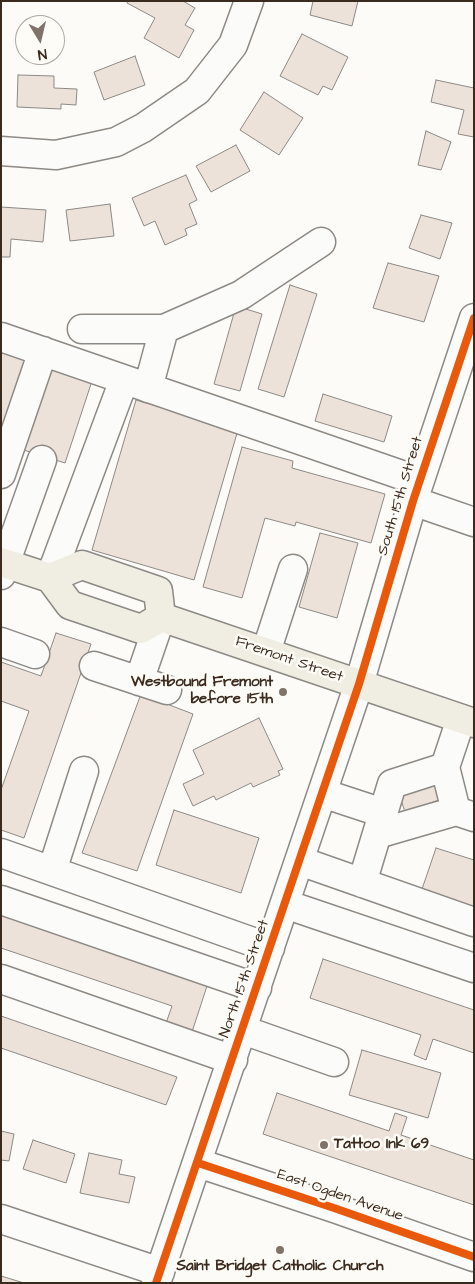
<!DOCTYPE html>
<html>
<head>
<meta charset="utf-8">
<style>
	body { margin:0 }
	#map { position:relative; width:475px; height:1284px; overflow:hidden; background:#fcfbf8; font-family:"Architects Daughter",sans-serif }
	canvas { display:block }
	.frame { position:absolute; inset:0; border:2px solid #3b2a1e; pointer-events:none }
	.north { position:absolute; left:15px; top:15px; width:50px; height:50px; box-sizing:border-box; background:#fdfcf7; border:1px solid #afa8a0; border-radius:50%; rotate:171deg; font-size:14px; font-weight:700; line-height:20px; text-align:center; color:#3b2a1e }
	.north::after { content:''; display:block; margin:auto; width:18px; height:22px; background:#7f736a; clip-path:polygon(50% 0,100% 100%,50% 72%,0 100%) }
</style>
</head>
<body>
<div id="map">
<canvas width="475" height="1284"></canvas>
<div class="frame"></div>
<div class="north">N</div>
</div>
<script>
const ctx = document.querySelector('canvas').getContext('2d');
ctx.lineJoin = 'round';
function fill(path, color) { ctx.fillStyle = color; ctx.fill(path, 'evenodd'); }
const shape = rows => new Path2D(rows.map(r => 'M' + r).join(''));
function strokePath(path, color, width, dash) { ctx.strokeStyle = color; ctx.lineWidth = width; ctx.lineCap = dash ? 'butt' : 'round'; ctx.setLineDash(dash || []); ctx.stroke(path); }
function label(font, color, halo, rows, align = 'center') {
  ctx.font = font + ' "Architects Daughter",sans-serif'; ctx.lineWidth = 5; ctx.setLineDash([]); ctx.textBaseline = 'middle'; ctx.strokeStyle = halo; ctx.fillStyle = color; for (const [text, x, y, turn = 0] of rows) {
    ctx.save(); ctx.translate(x, y); ctx.rotate((+turn || 0) * Math.PI / 180); ctx.textAlign = isNaN(turn) ? turn : align; if (halo) ctx.strokeText(text, 0, 0); ctx.fillText(text, 0, 0); ctx.restore();
  }
}
const building = shape([
	[128,1,183,1,195,8,185,25,194,30,179,58,144,38,155,18,127,3,128,1],
	[313,1,358,1,352,26,310,15,313,1],
	[302,34,348,57,332,90,323,86,318,95,280,76,302,34],
	[135,56,145,85,104,100,94,72,135,56],
	[18,75,54,76,54,88,77,89,76,105,61,104,61,109,17,107,18,75],
	[436,80,474,88,474,137,458,134,464,110,431,102,436,80],
	[264,92,303,118,279,155,240,130,264,92],
	[426,131,451,142,441,170,418,165,426,131],
	[236,145,250,171,211,192,196,166,236,145],
	[186,175,197,200,189,204,197,224,185,229,187,235,165,245,155,221,144,226,132,198,186,175],
	[110,204,114,236,70,241,66,210,110,204],
	[1,207,46,210,43,242,11,239,10,257,1,257,1,207],
	[421,215,452,223,440,259,409,248,421,215],
	[388,263,439,276,424,322,373,308,388,263],
	[290,285,317,294,284,397,258,389,290,285],
	[236,306,262,314,240,391,214,384,236,306],
	[1,349,26,356,3,440,1,439,1,349],
	[41,365,92,381,65,463,14,447,41,365],
	[323,394,392,416,384,442,315,421,323,394],
	[136,400,238,430,194,580,92,550,136,400],
	[242,447,293,461,292,468,385,494,371,543,296,522,295,526,265,518,242,598,203,587,242,447],
	[320,533,358,543,337,618,299,607,320,533],
	[56,633,91,644,24,838,1,830,1,790,29,711,1,701,1,662,41,676,56,633],
	[141,694,193,714,137,871,82,853,141,694],
	[259,718,283,769,278,771,280,775,253,787,251,783,216,800,214,796,193,806,183,784,204,774,193,750,259,718],
	[434,775,442,799,405,812,397,788,434,775],
	[174,810,259,838,241,893,156,865,174,810],
	[436,848,474,860,474,913,420,895,436,848],
	[1,913,208,983,191,1035,165,1026,172,1006,1,948,1,913],
	[323,959,474,1010,474,1053,433,1039,426,1060,414,1055,421,1035,310,998,323,959],
	[1,1016,177,1077,166,1105,1,1048,1,1016],
	[362,1050,441,1073,428,1118,349,1095,362,1050],
	[277,1093,389,1131,395,1113,407,1117,401,1135,474,1160,474,1205,263,1134,277,1093],
	[1,1131,14,1134,9,1161,1,1160,1,1131],
	[33,1140,75,1154,66,1183,23,1169,33,1140],
	[89,1153,122,1160,119,1174,135,1177,129,1203,80,1193,89,1153],
	[1,1276,24,1283,1,1283,1,1276]
]);
fill(building, '#ece2da');
strokePath(building, '#8d8985', 1);
const minor = shape([
	[1,151,56,155,116,142,143,128,197,91,233,45,249,1],
	[82,329,164,329,241,295,321,242],
	[1,337,419,481],
	[148,388,164,329],
	[1,474,43,351],
	[413,501,474,522],
	[1,575,42,460],
	[50,578,124,380],
	[1,642,35,654],
	[266,652,293,569],
	[94,666,167,690],
	[139,681,161,617],
	[445,767,456,811],
	[322,793,383,813],
	[377,834,456,811,474,817],
	[1,853,270,948],
	[300,861,474,922],
	[52,871,84,771],
	[362,883,392,784,445,767,461,719],
	[1,900,257,988],
	[285,904,474,968],
	[1,979,233,1060],
	[243,1030,334,1062],
	[198,1163,334,1208,474,1257],
	[1,1219,160,1272],
	[156,1283,359,684,413,501,474,318]
]);
const major = shape([
	[1,562,50,578,70,605,141,629,161,617],
	[50,578,82,565,158,591,161,617],
	[161,617,474,723]
]);
strokePath(minor, '#8d8985', 31);
strokePath(major, '#8d8985', 31);
strokePath(minor, '#fbfbf9', 28);
strokePath(major, '#f0ede3', 28);
strokePath(shape([
	[198,1163,334,1208,474,1257],
	[156,1283,359,684,413,501,474,318]
]), '#e8590c', 8);
for (const [x, y, r, color] of [
	[283,692,5,"#7f736a"],
	[324,1145,5,"#7f736a"],
	[280,1250,5,"#7f736a"]
]) { const dot = new Path2D(); dot.arc(x, y, r, 0, 2 * Math.PI); ctx.fillStyle = color; ctx.fill(dot); strokePath(dot, '#fdfcf7', 2); }
label('15px', '#3b2a1e', '#fdfcf7', [
	["South 15th Street",401,496,-73],
	["Fremont Street",289,660,19],
	["North 15th Street",245,979,-71],
	["East Ogden Avenue",340,1196,19]
]);
label('bold 15px', '#3b2a1e', '#fdfcf7', [
	["Westbound Fremont",273,683],
	["before 15th",273,700],
	["Tattoo Ink 69",334,1145,"left"],
	["Saint Bridget Catholic Church",280,1267,"center"]
], 'right');
</script>
</body>
</html>
